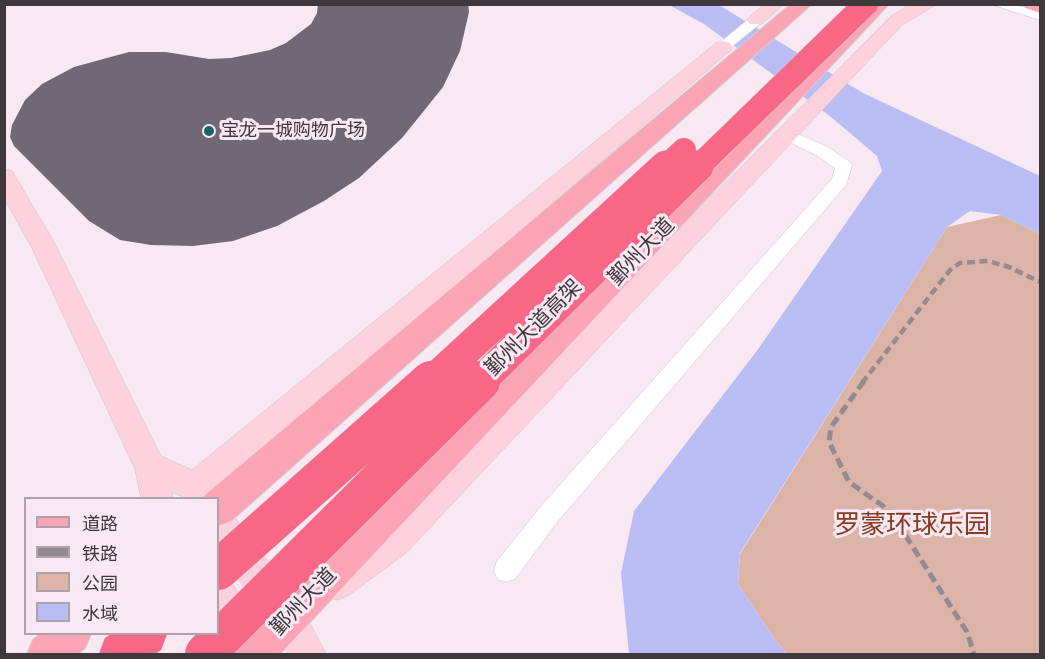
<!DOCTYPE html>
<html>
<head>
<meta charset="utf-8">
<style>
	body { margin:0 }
	#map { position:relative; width:1045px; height:659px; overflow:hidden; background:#f8e8f2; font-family:"Fira Sans","Noto Sans SC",sans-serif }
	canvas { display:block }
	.frame { position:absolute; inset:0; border:6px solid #3e373b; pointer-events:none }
	.legend { position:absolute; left:24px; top:497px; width:195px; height:138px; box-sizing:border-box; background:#f8e8f2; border:2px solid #aea1a9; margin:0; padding:8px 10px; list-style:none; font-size:18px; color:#3e373b }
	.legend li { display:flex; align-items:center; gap:12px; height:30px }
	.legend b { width:30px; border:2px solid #aea1a9 }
</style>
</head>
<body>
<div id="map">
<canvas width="1045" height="659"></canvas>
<div class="frame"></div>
<ul class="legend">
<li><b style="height:8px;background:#fba4b6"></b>道路</li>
<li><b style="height:8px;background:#958a90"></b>铁路</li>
<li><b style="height:16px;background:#dcb4a7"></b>公园</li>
<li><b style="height:16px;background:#babdf4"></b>水域</li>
</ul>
</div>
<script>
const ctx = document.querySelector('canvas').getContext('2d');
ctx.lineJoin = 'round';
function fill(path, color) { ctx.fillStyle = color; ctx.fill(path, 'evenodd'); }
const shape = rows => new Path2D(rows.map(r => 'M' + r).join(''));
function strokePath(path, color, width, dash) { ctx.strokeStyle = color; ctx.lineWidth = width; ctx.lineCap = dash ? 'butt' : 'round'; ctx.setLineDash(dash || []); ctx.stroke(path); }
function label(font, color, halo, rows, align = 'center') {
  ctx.font = font + ' "Fira Sans","Noto Sans SC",sans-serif'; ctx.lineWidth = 6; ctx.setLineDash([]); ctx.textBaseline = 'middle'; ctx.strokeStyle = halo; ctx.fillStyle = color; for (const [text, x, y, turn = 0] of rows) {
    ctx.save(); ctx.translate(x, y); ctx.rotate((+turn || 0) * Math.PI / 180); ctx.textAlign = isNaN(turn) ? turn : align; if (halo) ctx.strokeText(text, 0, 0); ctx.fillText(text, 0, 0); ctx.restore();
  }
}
fill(shape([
	[1001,215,1040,234,1040,654,787,654,775,640,738,584,740,554,947,227]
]), '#dcb4a7');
fill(shape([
	[669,5,719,5,863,93,1040,176,1040,234,1001,215,970,211,947,227,740,553,738,584,775,640,787,654,629,654,621,573,634,511,756,352,882,171,877,156,831,117,704,24]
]), '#babdf4');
fill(shape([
	[318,4,468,4,469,12,460,51,443,87,402,138,359,178,324,201,277,226,233,241,193,246,151,245,120,240,89,221,14,146,10,137,12,125,25,100,42,84,74,67,129,52,166,52,209,59,231,58,270,50,286,43,311,24,317,13]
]), '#706875');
const street = shape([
	[990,4,1012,4,1040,12,1040,20,990,4],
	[756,16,761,17,762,20,761,23,728,50,718,50,716,47,718,44,751,17,756,16],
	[786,129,828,147,850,162,852,166,846,185,558,521,515,579,506,582,497,579,494,570,497,561,542,505,832,179,835,168,816,155,781,138,778,134,786,129]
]);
const secondary = shape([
	[765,4,784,4,762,24,750,24,747,20,750,16,765,4],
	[910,4,937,4,902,25,406,553,349,595,337,600,325,595,320,583,325,571,382,529,890,17,910,4],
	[723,41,730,43,732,47,730,51,215,491,218,498,218,499,185,498,172,492,173,498,141,498,135,469,32,248,4,198,4,169,12,171,53,240,161,456,192,470,716,43,723,41],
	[218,507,230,511,301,606,326,654,288,654,275,632,218,550,218,507],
	[218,575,230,580,270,641,275,654,236,654,218,624,218,575]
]);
const primary = shape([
	[791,4,812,4,231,521,218,526,218,498,204,498,205,495,791,4],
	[869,4,889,4,280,654,233,654,239,640,869,4],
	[1024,4,1040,4,1040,13,1026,8,1024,4],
	[40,634,91,634,85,648,78,654,27,654,33,640,40,634]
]);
const highway = shape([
	[111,634,167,634,161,650,155,654,99,654,105,638,111,634]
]);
strokePath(street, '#cfc0c9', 1);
strokePath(secondary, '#cfc0c9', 1);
strokePath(primary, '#d1cfd0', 2);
strokePath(highway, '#d1cfd0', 1);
fill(street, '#fff');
fill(secondary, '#fdd1db');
fill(primary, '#fba4b6');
fill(highway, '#f86786');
strokePath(shape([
	[862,383,950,270,960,263,988,261,1009,267,1040,282]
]), '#958a90', 4.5, [8, 4.5]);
strokePath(shape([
	[864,381,831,427,829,442,849,482,883,506,895,519,967,632,974,654]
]), '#958a90', 5, [10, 5]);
const highwayBridgeFar2 = shape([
	[665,168,684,150],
	[697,168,866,4]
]);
const highwayBridgeFar1 = shape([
	[430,383,666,166],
	[479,383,698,166]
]);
const highwayBridge = shape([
	[218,570,431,381],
	[205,654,480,381]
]);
strokePath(highwayBridgeFar2, '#d1cfd0', 25, []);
strokePath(highwayBridgeFar1, '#d1cfd0', 32, []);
strokePath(highwayBridge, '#d1cfd0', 41, []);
strokePath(highwayBridgeFar2, '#f86786', 24);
strokePath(highwayBridgeFar1, '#f86786', 31);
strokePath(highwayBridge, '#f86786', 40);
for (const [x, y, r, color] of [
	[209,131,6,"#126362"]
]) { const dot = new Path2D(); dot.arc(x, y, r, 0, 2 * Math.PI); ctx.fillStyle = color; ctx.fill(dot); strokePath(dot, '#f8e8f2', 2); }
label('18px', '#3e373b', '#f8e8f2', [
	["宝龙一城购物广场",221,131]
], 'left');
label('21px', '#3e373b', '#f8e8f2', [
	["鄞州大道",642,252,-46],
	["鄞州大道高架",534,328,-45],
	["鄞州大道",304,602,-46]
]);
label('26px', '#843b22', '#f8e8f2', [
	["罗蒙环球乐园",912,526]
]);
</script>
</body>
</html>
